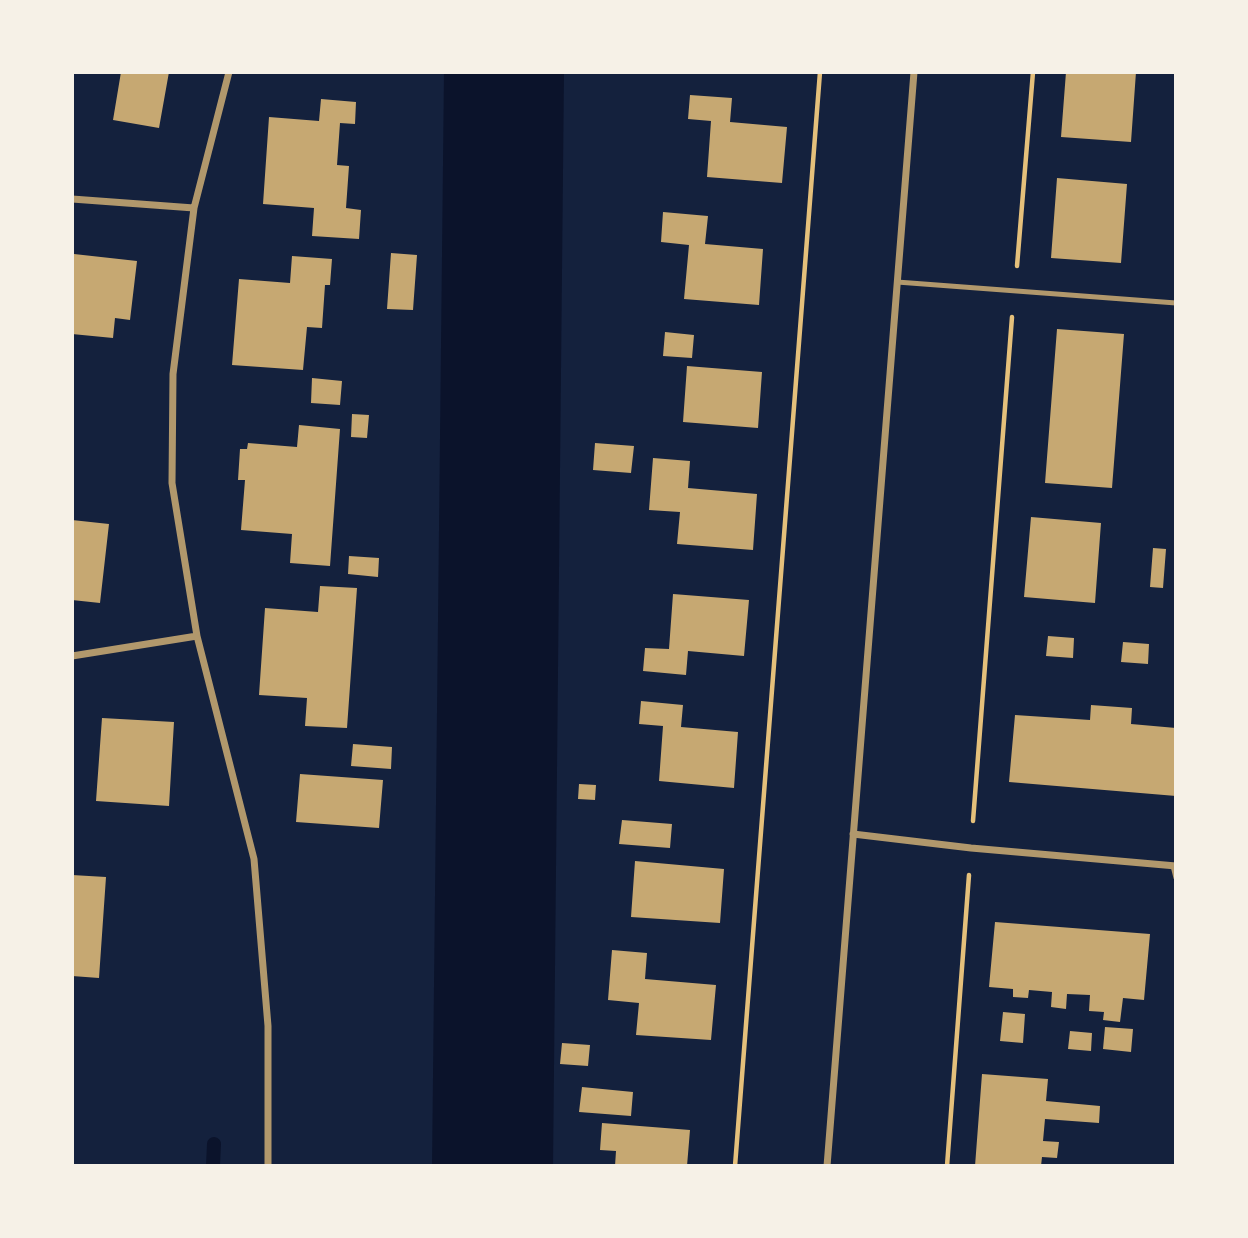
<!DOCTYPE html>
<style>
body{margin:0}
#map{position:relative;width:1248px;height:1238px;overflow:hidden;background:#14213d;font-family:"Open Sans",sans-serif}
canvas{display:block}
.frame{position:absolute;inset:0;border:74px solid #f6f1e7;pointer-events:none}
</style>
<div id="map">
<canvas width="1248" height="1238"></canvas>
<div class="frame"></div>
</div>
<script>
const ctx = document.querySelector('canvas').getContext('2d');
ctx.lineJoin = 'round';
function fillPath(path, color) { ctx.fillStyle = color; ctx.fill(path, 'evenodd'); }
function stroke(path, color, width, dash) { ctx.strokeStyle = color; ctx.lineWidth = width; ctx.lineCap = dash ? 'butt' : 'round'; ctx.setLineDash(dash || []); ctx.stroke(path); }
fillPath(new Path2D(`
 M 444,72 L 564,72 L 553,1166 L 432,1166 Z`), '#0b132b');
stroke(new Path2D(`
 M 213,1166 L 214,1144`), '#0b132b', 14);
fillPath(new Path2D(`
 M 121,72 L 169,72 L 159,128 L 113,120 Z
 M 1066,72 L 1136,72 L 1131,142 L 1061,137 Z
 M 690,95 L 732,98 L 730,122 L 787,127 L 782,183 L 707,177 L 711,121 L 688,119 Z
 M 321,99 L 356,102 L 355,124 L 340,123 L 337,165 L 349,166 L 346,208 L 361,210 L 359,239 L 312,236 L 314,208 L 263,204 L 269,117 L 319,121 Z
 M 1057,178 L 1127,184 L 1121,263 L 1051,258 Z
 M 663,212 L 708,216 L 705,244 L 763,249 L 759,305 L 684,299 L 689,245 L 661,242 Z
 M 391,253 L 417,255 L 413,310 L 387,309 Z
 M 74,254 L 137,261 L 130,320 L 115,318 L 113,338 L 72,334 L 72,273 Z
 M 292,256 L 332,259 L 330,285 L 325,285 L 322,328 L 307,327 L 303,370 L 232,365 L 239,279 L 290,283 Z
 M 1057,329 L 1124,334 L 1112,488 L 1045,483 Z
 M 665,332 L 694,335 L 692,358 L 663,356 Z
 M 687,366 L 762,372 L 758,428 L 683,422 Z
 M 312,378 L 342,381 L 340,405 L 311,403 Z
 M 352,414 L 369,415 L 367,438 L 351,437 Z
 M 299,425 L 340,429 L 330,566 L 290,563 L 292,534 L 241,530 L 245,480 L 238,480 L 240,449 L 247,449 L 248,443 L 297,447 Z
 M 595,443 L 634,446 L 631,473 L 593,470 Z
 M 653,458 L 690,461 L 688,488 L 757,494 L 753,550 L 677,544 L 680,512 L 649,510 Z
 M 1031,517 L 1101,523 L 1095,603 L 1024,597 Z
 M 72,520 L 109,524 L 100,603 L 72,600 Z
 M 1153,548 L 1166,549 L 1163,588 L 1150,587 Z
 M 349,556 L 379,558 L 378,577 L 348,574 Z
 M 320,586 L 357,588 L 347,728 L 305,726 L 307,698 L 259,695 L 265,608 L 318,612 Z
 M 673,594 L 749,600 L 744,656 L 688,651 L 686,675 L 643,671 L 645,648 L 669,649 Z
 M 1048,636 L 1074,638 L 1073,658 L 1046,656 Z
 M 1123,642 L 1149,644 L 1148,664 L 1121,662 Z
 M 641,701 L 683,705 L 681,727 L 738,732 L 734,788 L 659,781 L 663,726 L 639,724 Z
 M 1091,705 L 1132,708 L 1131,724 L 1176,728 L 1176,796 L 1009,782 L 1015,715 L 1090,720 Z
 M 102,718 L 174,722 L 169,806 L 96,801 Z
 M 353,744 L 392,747 L 391,769 L 351,766 Z
 M 300,774 L 383,780 L 379,828 L 296,822 Z
 M 579,784 L 596,785 L 595,800 L 578,799 Z
 M 622,820 L 672,824 L 670,848 L 619,844 Z
 M 635,861 L 724,869 L 720,923 L 631,917 Z
 M 72,875 L 106,877 L 99,978 L 72,976 Z
 M 995,922 L 1150,934 L 1144,1000 L 1123,998 L 1120,1022 L 1103,1020 L 1104,1012 L 1089,1011 L 1090,995 L 1067,994 L 1066,1009 L 1051,1007 L 1052,992 L 1029,990 L 1028,998 L 1013,997 L 1013,989 L 989,987 Z
 M 612,950 L 647,953 L 645,979 L 716,985 L 711,1040 L 636,1035 L 639,1003 L 608,1000 Z
 M 1003,1012 L 1025,1014 L 1023,1043 L 1000,1041 Z
 M 1105,1027 L 1133,1029 L 1131,1052 L 1103,1049 Z
 M 1070,1031 L 1092,1033 L 1091,1051 L 1068,1049 Z
 M 562,1043 L 590,1045 L 588,1066 L 560,1064 Z
 M 982,1074 L 1048,1079 L 1046,1101 L 1100,1106 L 1099,1123 L 1045,1119 L 1043,1141 L 1059,1142 L 1057,1158 L 1042,1157 L 1041,1166 L 975,1166 Z
 M 582,1087 L 633,1092 L 631,1116 L 579,1112 Z
 M 602,1123 L 690,1130 L 687,1166 L 615,1166 L 616,1151 L 600,1150 Z`), '#c6a872');
stroke(new Path2D(`
 M 1017,266 L 1033,72
 M 973,821 L 1012,317
 M 735,1166 L 820,72
 M 947,1166 L 969,875`), '#e5c07b', 4.5);
stroke(new Path2D(`
 M 897,282 L 1176,303
 M 1173,866 L 1176,878`), '#b1986c', 5);
stroke(new Path2D(`
 M 229,72 L 194,208 L 173,374 L 172,483 L 197,636 L 254,859 L 268,1026 L 268,1166
 M 72,199 L 194,208
 M 72,656 L 197,636
 M 853,834 L 971,848 L 1176,866
 M 827,1166 L 914,72`), '#b1986c', 7);
</script>
